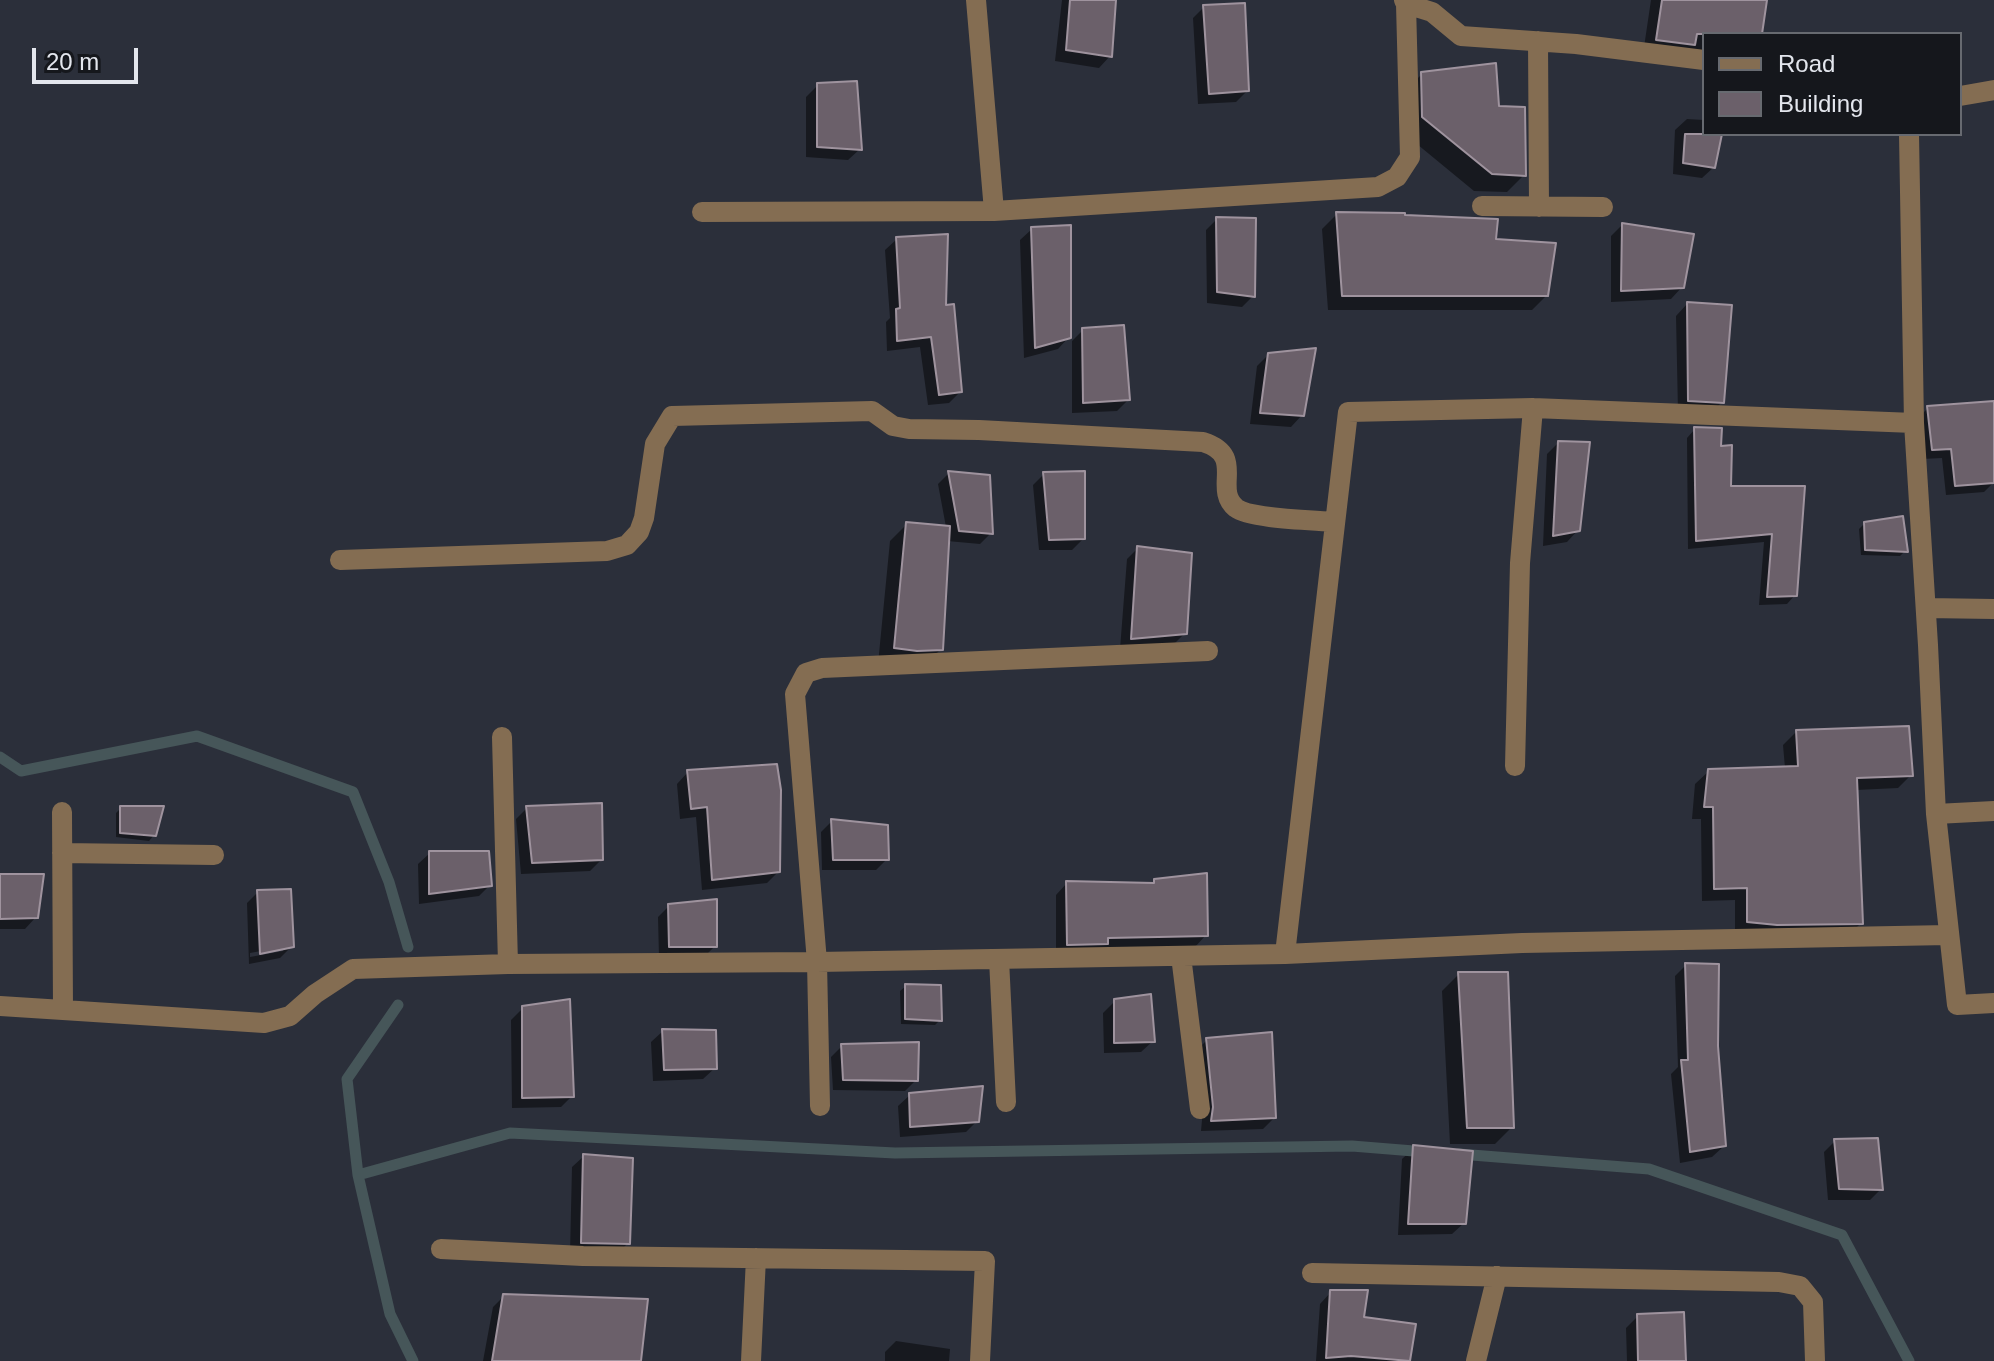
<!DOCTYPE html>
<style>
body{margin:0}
#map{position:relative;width:1994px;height:1361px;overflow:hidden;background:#2b2f3a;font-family:Helvetica,sans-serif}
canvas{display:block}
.legend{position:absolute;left:1702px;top:32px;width:260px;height:104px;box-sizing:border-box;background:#15171c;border:2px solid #676a70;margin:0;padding:10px 14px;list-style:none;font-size:24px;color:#e3e6ed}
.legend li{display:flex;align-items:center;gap:16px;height:40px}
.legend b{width:40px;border:2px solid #676a70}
.scale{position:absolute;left:32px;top:48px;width:106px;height:36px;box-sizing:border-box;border:4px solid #e3e6ed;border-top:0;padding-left:10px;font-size:24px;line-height:28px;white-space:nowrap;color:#e3e6ed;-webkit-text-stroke:6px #15171c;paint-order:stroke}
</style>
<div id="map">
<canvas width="1994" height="1361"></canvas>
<ul class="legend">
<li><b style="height:10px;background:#846d52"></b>Road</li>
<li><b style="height:22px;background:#6b606a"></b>Building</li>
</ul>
<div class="scale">20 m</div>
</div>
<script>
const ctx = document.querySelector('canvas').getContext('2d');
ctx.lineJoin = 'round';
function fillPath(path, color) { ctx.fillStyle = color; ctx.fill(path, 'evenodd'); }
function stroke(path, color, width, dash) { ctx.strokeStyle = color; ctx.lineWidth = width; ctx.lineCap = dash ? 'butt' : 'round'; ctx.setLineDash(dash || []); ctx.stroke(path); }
fillPath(new Path2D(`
 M 1062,0 L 1114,0 L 1110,56 L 1099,68 L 1055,61 Z
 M 1651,0 L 1765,0 L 1760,34 L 1704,34 L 1704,64 L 1643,54 Z
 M 1204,7 L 1247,91 L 1236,102 L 1198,104 L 1193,18 Z
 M 1422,74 L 1497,108 L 1524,175 L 1507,192 L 1474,191 L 1406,135 L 1405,91 Z
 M 818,85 L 860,149 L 848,160 L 806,157 L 806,97 Z
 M 1687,119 L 1704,120 L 1704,134 L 1720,134 L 1714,167 L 1702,178 L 1673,174 L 1675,130 Z
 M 1337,214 L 1547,295 L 1532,310 L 1328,310 L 1322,229 Z
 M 1217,219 L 1253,296 L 1242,307 L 1207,303 L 1206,230 Z
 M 1622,225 L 1682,287 L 1671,299 L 1611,302 L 1611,236 Z
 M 1032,229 L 1069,337 L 1058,349 L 1024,358 L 1020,240 Z
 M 897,239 L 944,307 L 960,392 L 949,403 L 928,405 L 920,347 L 887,351 L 886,322 L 890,318 L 885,250 Z
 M 1687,304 L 1722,402 L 1711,413 L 1678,412 L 1676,316 Z
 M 1083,330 L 1128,400 L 1117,411 L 1072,413 L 1072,341 Z
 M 1269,354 L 1302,415 L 1291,427 L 1250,424 L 1257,366 Z
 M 1994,403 L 1994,482 L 1984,492 L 1946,495 L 1942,458 L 1922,459 L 1918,418 L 1928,408 Z
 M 1695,429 L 1719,448 L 1729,488 L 1802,488 L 1795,595 L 1787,604 L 1759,605 L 1764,542 L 1688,549 L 1687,438 Z
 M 1558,443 L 1578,530 L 1567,542 L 1543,546 L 1547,454 Z
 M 949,473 L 991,533 L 980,544 L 947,541 L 941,649 L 924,666 L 878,664 L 890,541 L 907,524 L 946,527 L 938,484 Z
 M 1044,474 L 1083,539 L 1072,550 L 1039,550 L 1033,485 Z
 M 1865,523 L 1905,551 L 1900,556 L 1861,555 L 1859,529 Z
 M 1138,548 L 1185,633 L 1174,644 L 1120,649 L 1127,559 Z
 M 1796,732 L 1911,775 L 1898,788 L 1856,790 L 1861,923 L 1848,936 L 1735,935 L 1735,900 L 1702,901 L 1701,819 L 1692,819 L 1695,784 L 1709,771 L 1785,768 L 1783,745 Z
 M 688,772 L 778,872 L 767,883 L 702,890 L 696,817 L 680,819 L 677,784 Z
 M 121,808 L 154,835 L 149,841 L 116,837 L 116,813 Z
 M 527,808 L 601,860 L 590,871 L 521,874 L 516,819 Z
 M 832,821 L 887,859 L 876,870 L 822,870 L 821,832 Z
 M 430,853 L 490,885 L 479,896 L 419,904 L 418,864 Z
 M 0,876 L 36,917 L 25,929 L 0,929 Z
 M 1155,881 L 1206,935 L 1195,947 L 1056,955 L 1056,895 L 1067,883 L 1151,885 Z
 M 258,892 L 292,946 L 280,958 L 249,964 L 247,903 ZM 283,947 L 283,951 L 250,957 L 250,953 Z
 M 669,906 L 715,946 L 704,957 L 659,957 L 658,917 Z
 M 1686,965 L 1716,1046 L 1724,1146 L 1712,1157 L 1680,1163 L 1671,1074 L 1678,1067 L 1675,976 Z
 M 1459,974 L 1512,1127 L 1495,1144 L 1450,1144 L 1442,991 Z
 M 906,986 L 940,1020 L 935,1025 L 901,1024 L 900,991 Z
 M 1115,1001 L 1153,1041 L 1141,1052 L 1104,1053 L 1103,1013 Z
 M 523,1008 L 572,1096 L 561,1107 L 512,1108 L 511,1020 Z
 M 663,1031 L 715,1068 L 703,1079 L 653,1081 L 651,1042 Z
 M 1207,1040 L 1274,1118 L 1263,1129 L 1201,1131 L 1202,1120 L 1196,1051 Z
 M 842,1046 L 916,1080 L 905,1091 L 833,1090 L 831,1057 Z
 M 910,1095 L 977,1121 L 966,1132 L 900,1137 L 898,1106 Z
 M 1835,1141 L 1881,1189 L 1870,1200 L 1828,1200 L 1824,1152 Z
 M 1414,1148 L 1464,1223 L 1452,1234 L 1398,1235 L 1402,1159 Z
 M 584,1156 L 628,1243 L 617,1254 L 570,1253 L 572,1167 Z
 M 1331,1292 L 1362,1319 L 1414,1325 L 1408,1361 L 1316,1361 L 1320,1304 Z
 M 504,1296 L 639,1361 L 483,1361 L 493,1307 Z
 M 1638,1316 L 1684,1361 L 1627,1361 L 1626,1328 Z
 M 896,1341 L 950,1349 L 949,1361 L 885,1361 L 885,1352 Z`), '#0007');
stroke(new Path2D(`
 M 0,757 L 21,771 L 197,736 L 353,792 L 389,882 L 408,947
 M 398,1005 L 347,1079 L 358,1175 L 510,1133 L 895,1153 L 1352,1146 L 1426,1152
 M 1459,1154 L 1649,1169 L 1842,1235 L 1909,1361
 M 358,1175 L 390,1314 L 413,1361`), '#465659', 11);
const building = new Path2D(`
 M 1070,0 L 1116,0 L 1112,57 L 1066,50 Z
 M 1662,0 L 1767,0 L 1762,34 L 1697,34 L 1695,45 L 1656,40 Z
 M 1245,3 L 1249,91 L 1209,94 L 1203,5 Z
 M 1496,63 L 1499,106 L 1525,107 L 1526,176 L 1492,174 L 1422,117 L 1421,72 Z
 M 857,81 L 862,150 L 817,147 L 817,83 Z
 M 1685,134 L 1722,134 L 1715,168 L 1683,163 Z
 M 1336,212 L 1405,213 L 1405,215 L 1498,219 L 1496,239 L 1556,243 L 1548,296 L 1342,296 Z
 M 1216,217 L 1256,218 L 1255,297 L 1217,292 Z
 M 1622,223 L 1694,234 L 1684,288 L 1621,291 Z
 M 1071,225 L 1071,338 L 1035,348 L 1031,227 Z
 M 948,234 L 946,305 L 954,304 L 962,392 L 939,395 L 931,337 L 897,341 L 896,309 L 900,308 L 896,237 Z
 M 1687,302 L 1732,305 L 1724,403 L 1688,401 Z
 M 1124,325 L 1130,400 L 1083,403 L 1082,328 Z
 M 1316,348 L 1304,416 L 1260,413 L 1268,353 Z
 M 1994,401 L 1994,483 L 1955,486 L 1951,449 L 1932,450 L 1927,406 Z
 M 1694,427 L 1722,428 L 1721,446 L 1732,445 L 1731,486 L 1805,486 L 1797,596 L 1767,597 L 1772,534 L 1696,541 Z
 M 1558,441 L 1590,442 L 1580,531 L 1553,536 Z
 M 948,471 L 990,475 L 993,534 L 959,531 Z
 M 1085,471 L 1085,539 L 1049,540 L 1043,472 Z
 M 1903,516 L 1908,552 L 1865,550 L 1864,522 Z
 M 906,522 L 950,526 L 943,650 L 917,651 L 894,648 Z
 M 1137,546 L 1192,553 L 1187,634 L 1131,639 Z
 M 1909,726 L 1913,776 L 1857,778 L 1863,924 L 1777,925 L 1747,922 L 1747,888 L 1714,889 L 1713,807 L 1704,807 L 1708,769 L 1798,766 L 1796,730 Z
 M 777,764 L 781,790 L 780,872 L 712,880 L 707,807 L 691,809 L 687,770 Z
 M 602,803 L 603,860 L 532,863 L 526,806 Z
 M 120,806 L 164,806 L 156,836 L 120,833 Z
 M 831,819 L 888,825 L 889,860 L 833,860 Z
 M 429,851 L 489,851 L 492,886 L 429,894 Z
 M 1207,873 L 1208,936 L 1108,938 L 1108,944 L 1067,945 L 1066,881 L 1154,883 L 1154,879 Z
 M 0,874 L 44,874 L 38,918 L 0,919 Z
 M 291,889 L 294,947 L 260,954 L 257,890 Z
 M 717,899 L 717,947 L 669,947 L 668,904 Z
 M 1685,963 L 1719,964 L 1718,1046 L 1726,1146 L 1690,1152 L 1681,1060 L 1688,1060 Z
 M 1458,972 L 1508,972 L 1514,1128 L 1467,1128 Z
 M 905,984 L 941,985 L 942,1021 L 905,1019 Z
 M 1151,994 L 1155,1042 L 1114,1043 L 1114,999 Z
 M 570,999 L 574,1097 L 522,1098 L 522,1006 Z
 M 662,1029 L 716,1030 L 717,1069 L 664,1070 Z
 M 1272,1032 L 1276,1118 L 1211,1121 L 1213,1107 L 1206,1038 Z
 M 919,1042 L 918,1081 L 843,1080 L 841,1044 Z
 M 983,1086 L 979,1122 L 910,1127 L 909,1093 Z
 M 1878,1138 L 1883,1190 L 1839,1189 L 1834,1139 Z
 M 1413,1145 L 1473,1151 L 1466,1224 L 1408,1224 Z
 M 583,1154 L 633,1158 L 630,1244 L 581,1243 Z
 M 1330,1290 L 1368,1290 L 1364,1317 L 1416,1324 L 1410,1361 L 1351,1356 L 1326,1358 Z
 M 503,1294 L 648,1299 L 641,1361 L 492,1361 Z
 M 1684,1312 L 1686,1361 L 1638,1361 L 1637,1314 Z`);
fillPath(building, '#6b606a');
stroke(building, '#9f939e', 2);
stroke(new Path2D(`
 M 976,0 L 994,211
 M 1404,0 L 1406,4 L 1432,12 L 1461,36 L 1576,44 L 1704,60
 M 1538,41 L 1539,207
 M 1960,96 L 1994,90
 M 1909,134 L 1914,423 L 1928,645 L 1936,814 L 1957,1005 L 1994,1003
 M 1482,206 L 1603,207
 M 702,212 L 994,211 L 1378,187 L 1397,177 L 1410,157 L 1406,4
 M 340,560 L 607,551 L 627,545 L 639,532 L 644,518 L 655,444 L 672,416 L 872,411 L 893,426 L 909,429 L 979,430 L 1203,442 C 1247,456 1212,488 1236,508 C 1250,519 1315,520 1335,522
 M 1926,608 L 1994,609
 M 502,737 L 508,964
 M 1515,766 L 1520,563 L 1533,408
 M 62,812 L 63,1010 L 264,1023 L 290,1016 L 315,994 L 353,969 L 508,964 L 817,962 L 1285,954 L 1522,943 L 1948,935
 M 1936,814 L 1994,811
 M 62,853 L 214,855
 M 1285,954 L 1348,412 L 1533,408 L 1914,423
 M 1181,956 L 1200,1109
 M 999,959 L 1006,1102
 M 0,1006 L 63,1010
 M 820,1106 L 817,962 L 795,694 L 806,673 L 822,668 L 1208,651
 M 441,1249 L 583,1256 L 985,1261 L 980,1361
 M 1312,1273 L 1779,1282 L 1800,1286 L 1813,1302 L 1815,1361
 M 751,1361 L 756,1258
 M 1476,1361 L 1497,1276`), '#846d52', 20);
</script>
